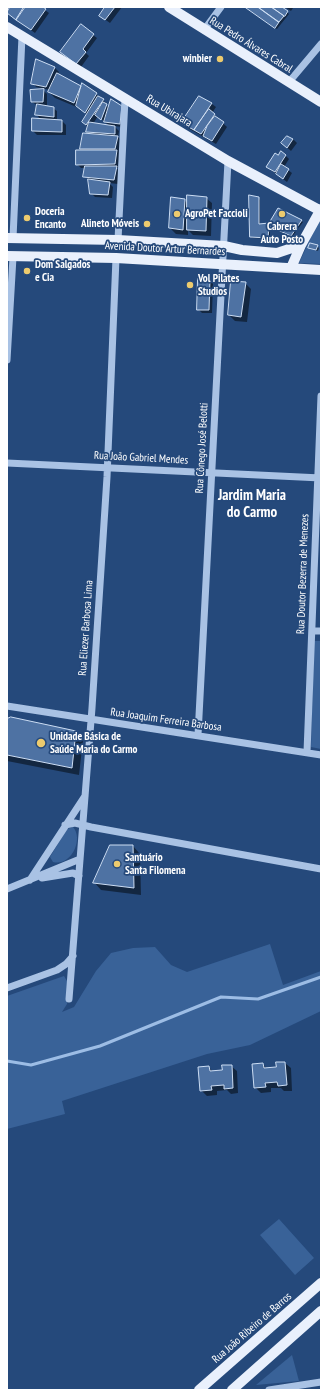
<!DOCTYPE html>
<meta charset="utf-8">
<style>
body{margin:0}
#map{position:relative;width:328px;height:1397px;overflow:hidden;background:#25497b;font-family:"PT Sans Narrow",sans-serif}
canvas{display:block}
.frame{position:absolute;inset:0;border:8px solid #fff;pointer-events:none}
</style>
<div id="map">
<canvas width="328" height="1397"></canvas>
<div class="frame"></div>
</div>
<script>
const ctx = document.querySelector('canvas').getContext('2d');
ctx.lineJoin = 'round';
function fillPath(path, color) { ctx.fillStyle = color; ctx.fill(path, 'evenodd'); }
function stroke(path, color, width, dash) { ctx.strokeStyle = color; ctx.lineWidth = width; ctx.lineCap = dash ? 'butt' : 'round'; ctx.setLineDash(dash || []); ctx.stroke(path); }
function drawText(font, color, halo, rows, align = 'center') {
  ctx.font = font + ' "PT Sans Narrow",sans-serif'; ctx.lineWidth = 3.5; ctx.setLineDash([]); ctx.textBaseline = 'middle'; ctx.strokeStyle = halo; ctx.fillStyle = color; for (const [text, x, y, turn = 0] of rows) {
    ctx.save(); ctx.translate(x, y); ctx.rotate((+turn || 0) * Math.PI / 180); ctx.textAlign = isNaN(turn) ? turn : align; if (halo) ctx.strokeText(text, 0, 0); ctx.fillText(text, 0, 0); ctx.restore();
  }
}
fillPath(new Path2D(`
 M 319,220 L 321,221 L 321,264 L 299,263 Z
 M 314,641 L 321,641 L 321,749 L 311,747 Z
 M 73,827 C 84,839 71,867 53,862 L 50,857 L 67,829 Z
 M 270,944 L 283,985 L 321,971 L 321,1011 L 250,1045 L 207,1054 L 62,1101 L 65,1114 L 7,1129 L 7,996 L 64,976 L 67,981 L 67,1004 L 62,1012 L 74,1007 L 96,971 L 111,953 L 133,948 L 155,947 L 171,965 L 187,972 Z
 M 279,1219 L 314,1258 L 295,1275 L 260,1235 Z
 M 292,1355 L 299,1381 L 256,1385 Z`), '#396298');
fillPath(new Path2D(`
 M 11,7 L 41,7 L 49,13 L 35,33 L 7,13 Z
 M 106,7 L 122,7 L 110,23 L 100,16 Z
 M 246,7 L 269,7 L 271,8 L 272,7 L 281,7 L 289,14 L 277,29 Z
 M 285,7 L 292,7 L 293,8 L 291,11 Z
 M 93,35 L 97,38 L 86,53 L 89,56 L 81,67 L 62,51 Z
 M 37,61 L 55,68 L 59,72 L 57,75 L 81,88 L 96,94 L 107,104 L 106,105 L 109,108 L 122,106 L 123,127 L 114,126 L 119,131 L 118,137 L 121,140 L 119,153 L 120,155 L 118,168 L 116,168 L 120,171 L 118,184 L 109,183 L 113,187 L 112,198 L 95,197 L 91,193 L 90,180 L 84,176 L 86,168 L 81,168 L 77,164 L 84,134 L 90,135 L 87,131 L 88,127 L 83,122 L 88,115 L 79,108 L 55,98 L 49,92 L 50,90 L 36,87 L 33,83 ZM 98,116 L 105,122 L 109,126 L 93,124 Z
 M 43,90 L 47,94 L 47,106 L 53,108 L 57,111 L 57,121 L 62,121 L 66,125 L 66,135 L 37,135 L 33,131 L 41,120 L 36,114 L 37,105 L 32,102 Z
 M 199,98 L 212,104 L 216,107 L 212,113 L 227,127 L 216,144 L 186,127 L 182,123 Z
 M 287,137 L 293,139 L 297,143 L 291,151 L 282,143 Z
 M 285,155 L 289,159 L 284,167 L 292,173 L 287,182 L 267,167 L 279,156 Z
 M 206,198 L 212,203 L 211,236 L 193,235 L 188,230 L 188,235 L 176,234 L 170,228 L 184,200 L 188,204 Z
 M 258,198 L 260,200 L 260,225 L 301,221 L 303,222 L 292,237 L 270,227 L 270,239 L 253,238 L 251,237 Z
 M 317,246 L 319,248 L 318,251 L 309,248 Z
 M 210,280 L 213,283 L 212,313 L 202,313 L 198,309 Z
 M 245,283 L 251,289 L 247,322 L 235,321 L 229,315 Z
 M 7,720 L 75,732 L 83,740 L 79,775 L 7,761 Z
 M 133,846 L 140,854 L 141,895 L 101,890 L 94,882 Z
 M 277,1063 L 285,1063 L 291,1068 L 292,1091 L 284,1091 L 281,1088 L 271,1088 L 271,1092 L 261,1093 L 255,1087 L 263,1064 L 267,1069 L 277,1068 Z
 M 231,1066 L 237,1071 L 238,1093 L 231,1094 L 227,1090 L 217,1091 L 217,1095 L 207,1096 L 201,1090 L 209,1067 L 213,1072 L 223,1071 Z`), '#0007');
stroke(new Path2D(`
 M 7,1061 L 31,1065 L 100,1046 L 221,997 L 258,999 L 321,977`), '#9dbde5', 3);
const building = new Path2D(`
 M 10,7 L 25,7 L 16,20 L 7,13 Z
 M 24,7 L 43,7 L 46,9 L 31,30 L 16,20 Z
 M 105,7 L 115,7 L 105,20 L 99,16 Z
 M 245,7 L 258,7 L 279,22 L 275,28 Z
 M 258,7 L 271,7 L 284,16 L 279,22 Z
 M 272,7 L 282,7 L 288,11 L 285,16 Z
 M 81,24 L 94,34 L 83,49 L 86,52 L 76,64 L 60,52 Z
 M 36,59 L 55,67 L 46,87 L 31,84 Z
 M 57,73 L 81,86 L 74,103 L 48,92 Z
 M 82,83 L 97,93 L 85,113 L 76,106 Z
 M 44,89 L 43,102 L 31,102 L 30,90 Z
 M 98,96 L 104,99 L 86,125 L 82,122 Z
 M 199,96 L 212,103 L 194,130 L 181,123 Z
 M 111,99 L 122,106 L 120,124 L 104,122 Z
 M 103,102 L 107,104 L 101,120 L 95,115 Z
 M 37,104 L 54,107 L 54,117 L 35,115 Z
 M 209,109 L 215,114 L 201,134 L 194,130 Z
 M 215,116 L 224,122 L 212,141 L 203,136 L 207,126 Z
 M 32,118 L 62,120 L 62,132 L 32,131 Z
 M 89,122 L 115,126 L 115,134 L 86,132 Z
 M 83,133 L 118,136 L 115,149 L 80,149 Z
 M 287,136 L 293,139 L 287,148 L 281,143 Z
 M 76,150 L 117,150 L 115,164 L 76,165 Z
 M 281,151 L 286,155 L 275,172 L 266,167 L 275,153 L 278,155 Z
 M 281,164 L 289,169 L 283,179 L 276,174 Z
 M 85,166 L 117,166 L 114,180 L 83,177 Z
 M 88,179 L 110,182 L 108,195 L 90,194 Z
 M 187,195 L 207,197 L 206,231 L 187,230 Z
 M 249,195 L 259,197 L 259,224 L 269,223 L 278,208 L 302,220 L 291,236 L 269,226 L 268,238 L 250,237 Z
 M 171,197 L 185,199 L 183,230 L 169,228 Z
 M 310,243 L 318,245 L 316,250 L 308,248 Z
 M 198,278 L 210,279 L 209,310 L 197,310 Z
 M 231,281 L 246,282 L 241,317 L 228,315 Z
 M 11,717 L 76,731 L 72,768 L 7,755 L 7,719 Z
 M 110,845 L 133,845 L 134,888 L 93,883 Z
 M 276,1062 L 285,1062 L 287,1085 L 278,1086 L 277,1082 L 265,1083 L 266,1087 L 254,1088 L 252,1064 L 263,1063 L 264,1068 L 276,1067 Z
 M 222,1065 L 232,1065 L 233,1088 L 224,1089 L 224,1085 L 211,1086 L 212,1090 L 200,1091 L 198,1067 L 209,1066 L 210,1071 L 222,1070 Z`);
fillPath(building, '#4e72a3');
stroke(building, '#ccddf3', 1);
stroke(new Path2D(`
 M 204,30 L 221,7
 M 289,82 L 321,44
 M 13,238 L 22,36
 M 118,240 L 125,99
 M 7,360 L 13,257
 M 7,463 L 321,478
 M 312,631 L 321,631
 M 7,706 L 321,755
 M 198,735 L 228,161
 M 307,752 L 321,396
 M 65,825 L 75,823 L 91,827 L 321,869
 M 42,878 L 73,873 L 79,876
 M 30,880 L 85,796
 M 7,889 L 80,859
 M 7,988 L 57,970 L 66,964 L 73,956
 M 69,999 L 92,708 L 107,477 L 116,258
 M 269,1390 L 321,1382`), '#a9c2e4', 7);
stroke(new Path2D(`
 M 169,7 L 321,102
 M 7,27 L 228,161 L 321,211
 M 7,238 L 118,240 L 224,246 L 242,250 L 277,253 L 301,245
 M 7,256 L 116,258 L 321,270
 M 291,268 L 301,245 L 321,209
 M 199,1390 L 321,1283
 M 232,1390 L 321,1311`), '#e9f0fc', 10);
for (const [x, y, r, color] of [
 [220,59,4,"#edcb6e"],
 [177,214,4,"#edcb6e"],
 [282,214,4,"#edcb6e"],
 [27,218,4,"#edcb6e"],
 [147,224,4,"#edcb6e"],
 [27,271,4,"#edcb6e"],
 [190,285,4,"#edcb6e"],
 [41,743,5,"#edcb6e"],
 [117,864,4,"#edcb6e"]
]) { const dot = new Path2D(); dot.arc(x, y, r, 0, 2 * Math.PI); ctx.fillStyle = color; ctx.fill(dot); stroke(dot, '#25497b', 1.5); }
drawText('11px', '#fff', '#25497b', [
 ["Rua Pedro Álvares Cabral",251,45,32],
 ["Rua Ubirajara",169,111,31],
 ["Avenida Doutor Artur Bernardes",165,249,3],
 ["Rua Cônego José Belotti",202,448,-87],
 ["Rua João Gabriel Mendes",141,458,3],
 ["Rua Doutor Bezerra de Menezes",303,574,-88],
 ["Rua Eliezer Barbosa Lima",86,628,-86],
 ["Rua Joaquim Ferreira Barbosa",166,720,8],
 ["Rua João Ribeiro de Barros",252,1328,-41]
]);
drawText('bold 11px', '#fff', '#25497b', [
 ["winbier",212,59,"right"],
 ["Doceria",35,212],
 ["Encanto",35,225],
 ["AgroPet Faccioli",185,214],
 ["Alineto Móveis",139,224,"right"],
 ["Cabrera",282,227,"center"],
 ["Auto Posto",282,240,"center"],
 ["Dom Salgados",35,265],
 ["e Cia",35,278],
 ["Vol Pilates",198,279],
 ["Studios",198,292],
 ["Unidade Básica de",50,737],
 ["Saúde Maria do Carmo",50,750],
 ["Santuário",125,858],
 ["Santa Filomena",125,871]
], 'left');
drawText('bold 15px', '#fff', '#25497b', [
 ["Jardim Maria",252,496],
 ["do Carmo",252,513]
]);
</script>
